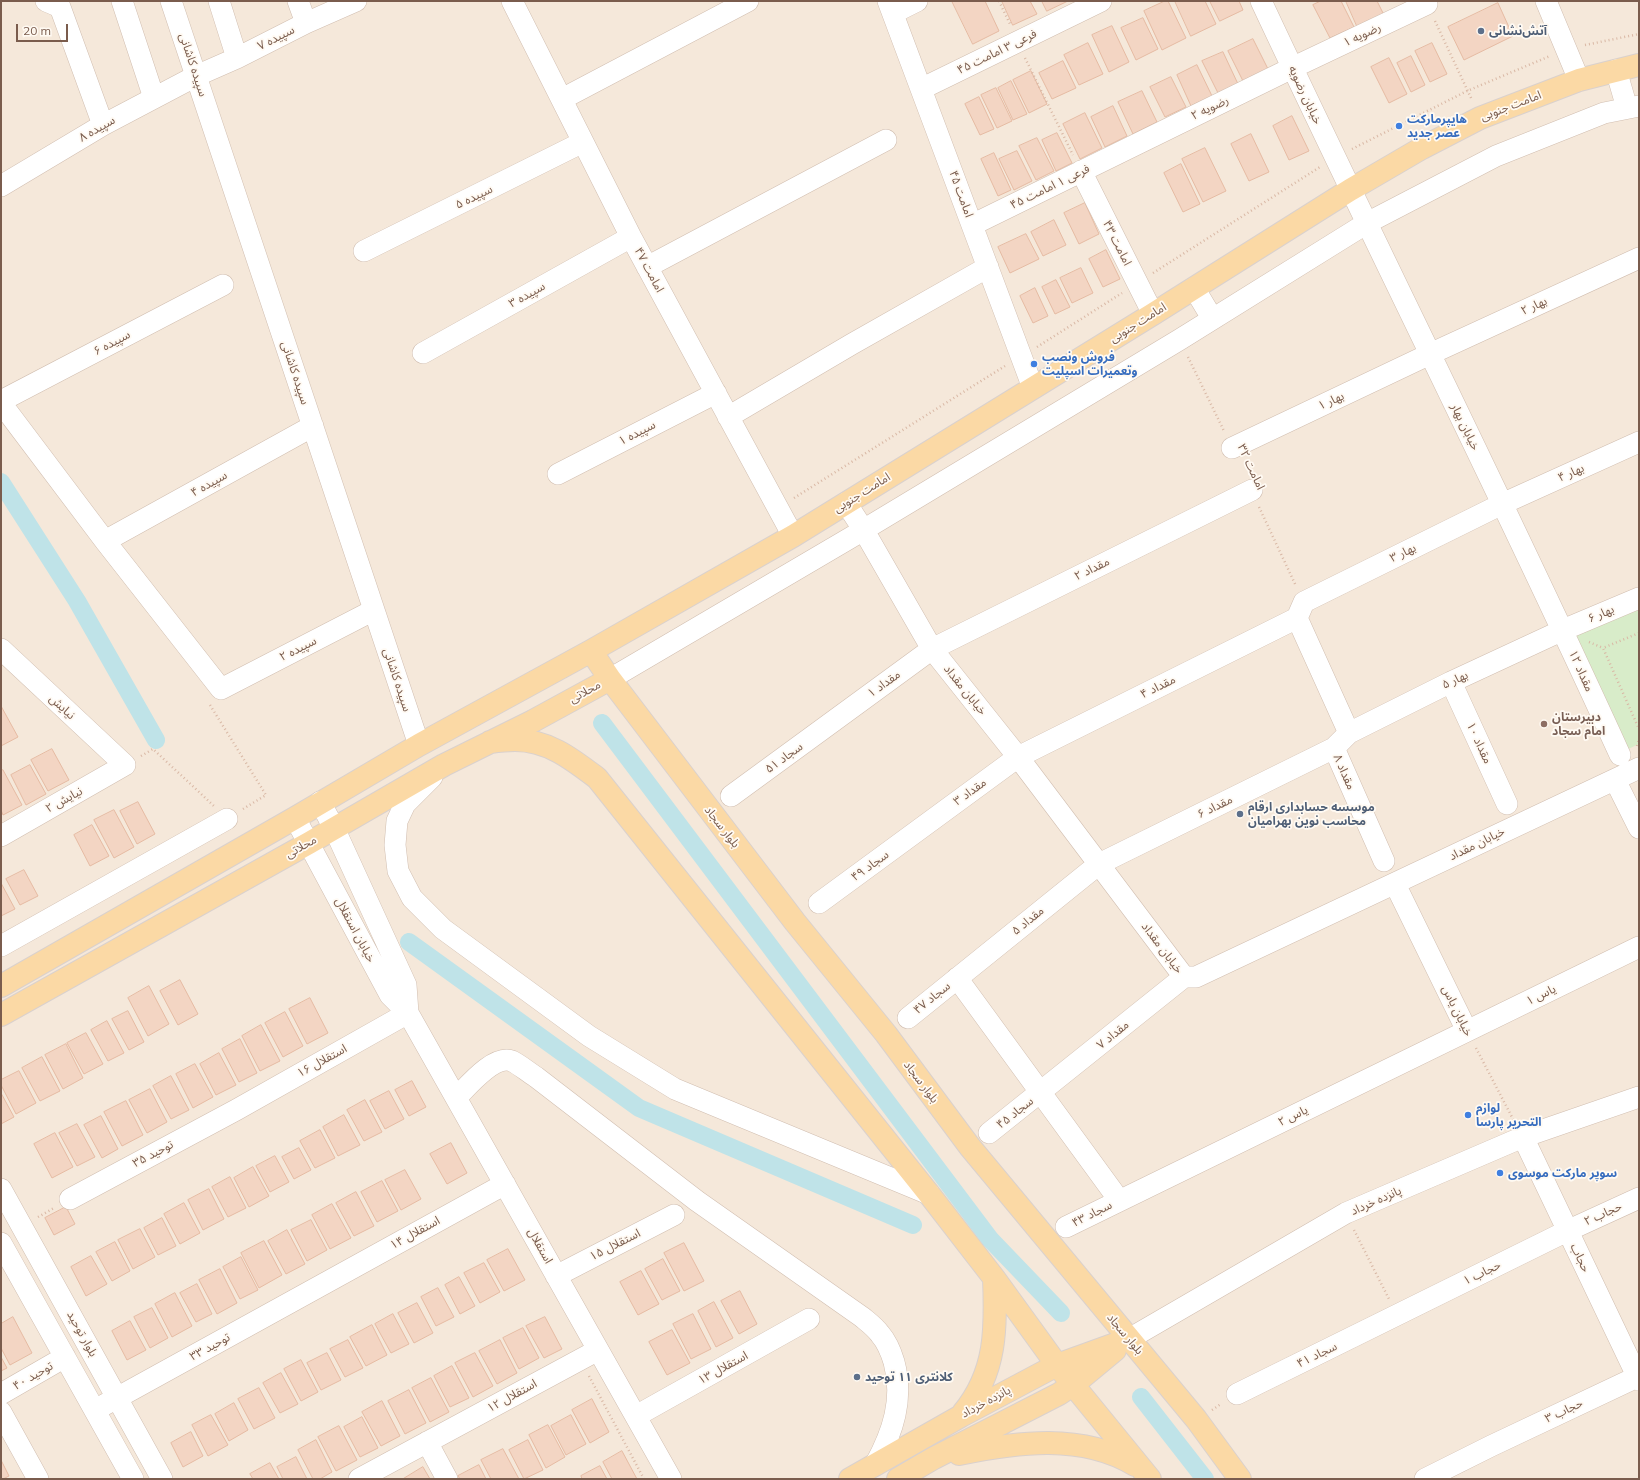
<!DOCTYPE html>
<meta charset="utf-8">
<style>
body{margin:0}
#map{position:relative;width:1640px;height:1480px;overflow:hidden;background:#fdf6ec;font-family:Mulish,sans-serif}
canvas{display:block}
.frame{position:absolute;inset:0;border:2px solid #7a5c4d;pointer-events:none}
.scale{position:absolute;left:16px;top:24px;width:52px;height:18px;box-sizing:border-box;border:2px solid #7a5c4d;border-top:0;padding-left:5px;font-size:12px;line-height:14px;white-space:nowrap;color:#7a5c4d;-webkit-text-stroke:3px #fffaf3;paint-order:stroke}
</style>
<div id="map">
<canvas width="1640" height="1480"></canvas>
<div class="frame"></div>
<div class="scale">20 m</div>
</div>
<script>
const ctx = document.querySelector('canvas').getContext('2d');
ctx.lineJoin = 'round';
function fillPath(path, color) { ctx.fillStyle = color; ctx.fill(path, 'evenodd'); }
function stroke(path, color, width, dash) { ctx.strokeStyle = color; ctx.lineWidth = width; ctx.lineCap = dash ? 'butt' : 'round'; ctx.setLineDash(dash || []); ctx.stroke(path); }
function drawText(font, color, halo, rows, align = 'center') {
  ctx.font = font + ' Mulish,"Noto Sans Arabic",sans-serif'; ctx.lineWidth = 3.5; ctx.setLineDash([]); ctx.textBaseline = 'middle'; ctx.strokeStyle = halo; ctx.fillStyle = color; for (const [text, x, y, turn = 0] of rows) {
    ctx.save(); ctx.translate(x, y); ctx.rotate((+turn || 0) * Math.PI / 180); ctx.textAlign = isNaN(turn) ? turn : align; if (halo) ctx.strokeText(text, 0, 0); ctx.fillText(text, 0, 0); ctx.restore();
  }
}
fillPath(new Path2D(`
 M 1,1 L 1639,1 L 1639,1479 L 1,1479 Z`), '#f5e8da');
fillPath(new Path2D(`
 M 1639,607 L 1639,744 L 1624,751 L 1572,637 Z`), '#d8ecc9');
stroke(new Path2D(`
 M 1,482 L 77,601 L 156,740
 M 602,723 L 990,1239 L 1061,1313
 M 409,942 L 639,1108 L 913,1225
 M 1141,1397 L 1205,1479`), '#bfe3e8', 18);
const building = new Path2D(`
 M 952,1 L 985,1 L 999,31 L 973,44 Z
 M 1002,1 L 1030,1 L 1037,14 L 1013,25 Z
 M 1042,1 L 1068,1 L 1047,11 Z
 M 1165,1 L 1168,1 L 1186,38 L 1162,50 L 1144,11 Z
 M 1175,1 L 1205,1 L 1216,24 L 1191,36 Z
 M 1210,1 L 1239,1 L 1243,10 L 1220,21 Z
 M 1321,1 L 1341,1 L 1354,27 L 1330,38 L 1313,5 Z
 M 1346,1 L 1377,1 L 1384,15 L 1358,28 Z
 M 1498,3 L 1513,36 L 1464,60 L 1448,27 Z
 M 1143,18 L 1158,49 L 1136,60 L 1121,28 Z
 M 1112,26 L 1129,62 L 1109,72 L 1092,35 Z
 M 1253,39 L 1268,69 L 1243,81 L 1228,51 Z
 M 1088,43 L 1103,74 L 1079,85 L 1064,55 Z
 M 1432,43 L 1447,74 L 1430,82 L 1415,51 Z
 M 1223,52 L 1238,84 L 1218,93 L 1202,61 Z
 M 1411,56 L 1425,85 L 1411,92 L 1397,63 Z
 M 1389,58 L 1407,94 L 1389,103 L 1371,67 Z
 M 1063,61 L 1076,88 L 1052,99 L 1039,73 Z
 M 1197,65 L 1212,96 L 1191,106 L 1177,75 Z
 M 1031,71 L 1047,104 L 1029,113 L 1013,80 Z
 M 1171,77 L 1186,107 L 1165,117 L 1150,87 Z
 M 1011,81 L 1027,114 L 1013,120 L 998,88 Z
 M 996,88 L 1012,121 L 997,128 L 981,95 Z
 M 1142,91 L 1157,122 L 1133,134 L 1118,102 Z
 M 979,97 L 994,129 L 980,135 L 965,104 Z
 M 1113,106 L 1127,136 L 1105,147 L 1091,117 Z
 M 1085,113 L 1102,148 L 1080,159 L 1063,124 Z
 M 1292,116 L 1309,151 L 1289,160 L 1273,126 Z
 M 1057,133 L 1072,163 L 1056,171 L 1042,140 Z
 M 1251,134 L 1269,172 L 1249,181 L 1231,144 Z
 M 1037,138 L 1054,171 L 1036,180 L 1019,146 Z
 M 1205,148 L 1226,191 L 1203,202 L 1182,159 Z
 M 1017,151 L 1032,181 L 1014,190 L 999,159 Z
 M 994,153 L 1011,190 L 998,196 L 981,159 Z
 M 1181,164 L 1200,204 L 1183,212 L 1164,173 Z
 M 1085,203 L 1099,234 L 1079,244 L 1064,213 Z
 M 1054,220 L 1066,245 L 1043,256 L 1031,232 Z
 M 1026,234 L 1039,259 L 1010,273 L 998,247 Z
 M 1106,250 L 1120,279 L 1103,287 L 1089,259 Z
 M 1081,268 L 1093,293 L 1072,303 L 1060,278 Z
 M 1056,280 L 1070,307 L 1055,314 L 1042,287 Z
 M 1035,288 L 1048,316 L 1033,323 L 1020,296 Z
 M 1,706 L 18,737 L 1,746 Z
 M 52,749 L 69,780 L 48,791 L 31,760 Z
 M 30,765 L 46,794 L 26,805 L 11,775 Z
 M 3,770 L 22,805 L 3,815 L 1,810 L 1,771 Z
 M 138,802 L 155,834 L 137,844 L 120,811 Z
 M 114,810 L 134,847 L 114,858 L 94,820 Z
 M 92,825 L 109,856 L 90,866 L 74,835 Z
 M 24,870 L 38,896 L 20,905 L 6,879 Z
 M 1,883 L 15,909 L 1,916 Z
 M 180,980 L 198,1014 L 178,1025 L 160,991 Z
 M 149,986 L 169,1024 L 148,1036 L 128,998 Z
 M 310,998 L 328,1033 L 307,1044 L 289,1009 Z
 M 128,1011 L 144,1042 L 129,1050 L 112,1019 Z
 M 285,1012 L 303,1046 L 283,1057 L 265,1023 Z
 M 107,1021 L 124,1053 L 108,1061 L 91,1030 Z
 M 261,1025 L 280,1061 L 260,1071 L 242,1036 Z
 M 86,1033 L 103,1064 L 84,1074 L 67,1043 Z
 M 240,1039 L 257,1073 L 239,1082 L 222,1049 Z
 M 66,1044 L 83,1078 L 63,1089 L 45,1055 Z
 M 219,1053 L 236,1085 L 216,1095 L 200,1064 Z
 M 42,1057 L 60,1091 L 40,1101 L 22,1068 Z
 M 195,1064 L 213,1097 L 193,1108 L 176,1074 Z
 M 19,1071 L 36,1103 L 16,1114 L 1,1085 L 1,1080 Z
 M 171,1076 L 189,1110 L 171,1119 L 153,1086 Z
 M 412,1081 L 426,1107 L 409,1116 L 395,1090 Z
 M 150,1089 L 167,1122 L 147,1133 L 129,1100 Z
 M 389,1091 L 404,1119 L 385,1129 L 370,1101 Z
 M 1,1093 L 14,1117 L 1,1124 Z
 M 365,1100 L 382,1132 L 364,1141 L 347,1110 Z
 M 126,1101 L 143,1135 L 122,1146 L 104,1112 Z
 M 344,1115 L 360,1145 L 338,1156 L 323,1127 Z
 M 101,1116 L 118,1149 L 102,1158 L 84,1125 Z
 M 77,1124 L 95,1157 L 77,1166 L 59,1133 Z
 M 320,1130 L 335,1158 L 315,1168 L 300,1141 Z
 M 55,1133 L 73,1167 L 52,1178 L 34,1144 Z
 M 451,1143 L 467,1173 L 447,1184 L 430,1154 Z
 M 299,1148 L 311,1170 L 294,1179 L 282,1157 Z
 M 275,1156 L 289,1182 L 270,1192 L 256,1166 Z
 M 253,1167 L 269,1196 L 249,1207 L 234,1178 Z
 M 405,1170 L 421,1199 L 401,1210 L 385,1180 Z
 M 230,1177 L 246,1208 L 228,1217 L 212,1187 Z
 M 382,1181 L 398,1211 L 377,1222 L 361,1192 Z
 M 209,1189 L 224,1219 L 203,1230 L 188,1200 Z
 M 356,1192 L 374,1226 L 354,1236 L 336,1203 Z
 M 184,1203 L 200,1233 L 180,1244 L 164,1214 Z
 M 332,1204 L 351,1238 L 330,1249 L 312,1215 Z
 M 66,1207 L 75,1224 L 54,1235 L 45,1218 Z
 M 162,1218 L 176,1246 L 158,1255 L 144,1228 Z
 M 311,1220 L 327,1250 L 307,1261 L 291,1230 Z
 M 140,1229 L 155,1257 L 133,1269 L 118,1240 Z
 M 287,1230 L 305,1264 L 286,1274 L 268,1241 Z
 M 264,1241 L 282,1275 L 259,1288 L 241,1253 Z
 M 115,1242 L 130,1271 L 112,1281 L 96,1252 Z
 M 684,1243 L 704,1281 L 684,1291 L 664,1253 Z
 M 508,1249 L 525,1280 L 504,1291 L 487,1260 Z
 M 91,1256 L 107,1284 L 86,1296 L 71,1267 Z
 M 241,1257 L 258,1290 L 240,1299 L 223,1267 Z
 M 663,1259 L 680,1291 L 662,1300 L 645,1269 Z
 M 484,1263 L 500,1292 L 480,1303 L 464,1273 Z
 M 220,1269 L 237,1303 L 217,1314 L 199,1280 Z
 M 641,1271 L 659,1304 L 638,1315 L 620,1282 Z
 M 459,1277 L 475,1306 L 460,1314 L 445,1285 Z
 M 197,1284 L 212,1314 L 196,1322 L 180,1293 Z
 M 438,1288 L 454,1317 L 436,1326 L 421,1297 Z
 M 740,1291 L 757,1324 L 739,1334 L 721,1301 Z
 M 175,1293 L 192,1326 L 172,1337 L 155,1304 Z
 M 714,1302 L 733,1338 L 716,1347 L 698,1311 Z
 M 417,1303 L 433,1333 L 414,1343 L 398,1313 Z
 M 152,1308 L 168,1338 L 150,1348 L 134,1317 Z
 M 393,1314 L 409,1344 L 391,1353 L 375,1324 Z
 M 693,1314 L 711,1349 L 691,1359 L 673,1324 Z
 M 13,1317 L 32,1353 L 10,1365 L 1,1348 L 1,1324 Z
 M 545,1317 L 562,1349 L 544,1358 L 526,1326 Z
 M 130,1321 L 146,1350 L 127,1360 L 112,1331 Z
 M 372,1325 L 387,1355 L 366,1366 L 350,1337 Z
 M 523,1328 L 539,1358 L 519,1369 L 503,1338 Z
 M 672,1330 L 690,1363 L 667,1375 L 649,1342 Z
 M 348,1340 L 363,1368 L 345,1377 L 330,1349 Z
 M 500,1340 L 517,1373 L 497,1384 L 479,1351 Z
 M 327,1353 L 341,1380 L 321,1390 L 307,1363 Z
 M 475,1353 L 493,1386 L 473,1397 L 455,1363 Z
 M 1,1357 L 7,1368 L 1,1371 Z
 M 301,1360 L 318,1392 L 301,1401 L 284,1369 Z
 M 452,1366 L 469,1398 L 450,1407 L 434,1376 Z
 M 281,1373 L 298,1404 L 280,1413 L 263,1383 Z
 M 431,1378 L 449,1412 L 430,1422 L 412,1388 Z
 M 259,1388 L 275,1418 L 254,1429 L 238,1399 Z
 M 409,1390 L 426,1423 L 405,1434 L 388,1401 Z
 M 592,1399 L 609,1432 L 590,1443 L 572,1410 Z
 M 382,1401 L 400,1436 L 381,1446 L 362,1412 Z
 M 234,1403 L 248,1430 L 229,1441 L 215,1414 Z
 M 211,1415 L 228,1445 L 208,1456 L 192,1425 Z
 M 571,1415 L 586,1444 L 566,1455 L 551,1426 Z
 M 362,1417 L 378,1448 L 360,1457 L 344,1427 Z
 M 548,1425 L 565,1457 L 546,1468 L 529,1435 Z
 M 339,1426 L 357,1460 L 336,1471 L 318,1437 Z
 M 191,1432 L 203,1456 L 183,1467 L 171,1443 Z
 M 316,1440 L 332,1472 L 320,1479 L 313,1479 L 298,1450 Z
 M 528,1440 L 543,1470 L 524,1479 L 509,1450 Z
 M 503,1449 L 519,1479 L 491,1479 L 481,1460 Z
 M 622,1451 L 637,1479 L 612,1479 L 603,1462 Z
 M 296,1457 L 307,1479 L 283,1479 L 277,1467 Z
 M 1,1460 L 9,1476 L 3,1479 L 1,1479 Z
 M 270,1463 L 279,1479 L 253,1479 L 250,1474 Z
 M 479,1465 L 486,1479 L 460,1479 L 458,1476 Z
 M 600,1466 L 607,1479 L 582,1479 L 581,1476 Z
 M 423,1467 L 430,1479 L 403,1479 Z`);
fillPath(building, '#f3d5c3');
stroke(building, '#e6bba3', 1);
const minor = new Path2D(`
 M 46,1 L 60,7 L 103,125
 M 122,1 L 154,98
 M 171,1 L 419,745
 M 219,1 L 237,58
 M 298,1 L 306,23
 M 512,1 L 631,237 L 793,536
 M 888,1 L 1033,388
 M 1261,1 C 1379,253 1505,502 1620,755
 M 1546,1 L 1579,80
 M 893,13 L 917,1
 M 1616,70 L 1627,108
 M 921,89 L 1101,1
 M 562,99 L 748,1
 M 1081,171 L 1153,314
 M 1,186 L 103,125 L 196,76 L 237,58 L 306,23 L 356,1
 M 972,225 L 1292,68 L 1427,4 L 1426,1
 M 364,251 L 583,142
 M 647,267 L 886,140
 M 1194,288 L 1212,318
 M 423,353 L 631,237
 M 1,401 L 223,285
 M 1,403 L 105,541 L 221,689 L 374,610
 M 728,417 L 852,344 L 988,267
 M 1232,448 L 1430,354 L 1639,258
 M 558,474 L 716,393
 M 846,503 L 863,529 L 932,649 L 1018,757 L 1184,977 L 1196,977 L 1639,768
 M 105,541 L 313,426
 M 1,649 L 125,765 L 1,836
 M 610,679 L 850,538 L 1179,340 L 1367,223 L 1496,156 L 1604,113 L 1639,106
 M 1451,682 L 1507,804
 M 1349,733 L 1297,618 L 1304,602 L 1502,504 L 1639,442
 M 1334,748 L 1384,861
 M 432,777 L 405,804 L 397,821 L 395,845 L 398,871 L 412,898 L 443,929 L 589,1036 L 675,1089 L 929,1194
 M 1615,780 L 1639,828
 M 731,796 L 932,649 L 1252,490
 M 320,802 L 334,828 L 406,985 L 408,1013
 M 295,818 L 390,995 L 408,1013 L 671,1479
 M 1395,884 L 1467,1031
 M 819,903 L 1018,757 L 1297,618
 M 1,946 L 227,819
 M 957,978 L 1119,1200
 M 908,1018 L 1099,864 L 1334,748 L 1349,733 L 1451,682 L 1563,630 L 1639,598
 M 456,1098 C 468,1086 494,1054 512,1061 C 520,1065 528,1072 536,1077 L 697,1201 L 862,1317 C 868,1322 875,1327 880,1334 C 887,1342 891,1352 894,1362 C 904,1399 893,1432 875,1465
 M 989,1133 L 1184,977
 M 1523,1137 L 1639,1380
 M 1,1189 L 162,1479
 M 70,1199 L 236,1110 L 408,1013
 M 1066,1227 L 1639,947
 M 1,1243 L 133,1479
 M 556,1276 L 674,1215
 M 1129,1339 L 1346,1213 L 1523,1137 L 1639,1097
 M 1,1394 L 65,1357
 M 1237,1394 L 1567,1231 L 1639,1198
 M 95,1410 L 505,1184
 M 1,1412 L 38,1479
 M 636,1416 L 809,1319
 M 427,1442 L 447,1479
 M 359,1479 L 598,1350
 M 1425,1479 L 1491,1446 L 1639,1376`);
const major = new Path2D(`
 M 610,679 L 795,922 L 886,1034 L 970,1147 L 1196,1419 L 1240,1479
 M 490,742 C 498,741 507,740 515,740 C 548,740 572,759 597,778 L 929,1194 L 994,1278 L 1057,1365 L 1150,1479
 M 1,986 L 295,818 L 419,745 L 591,651 L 793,536 L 1153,314 L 1350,190 L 1422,148 L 1480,118 L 1579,80 L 1639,65
 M 1,1015 L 309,843 L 444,765 L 533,721 L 610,679 L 591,651
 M 963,1413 C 997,1372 996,1327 994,1278
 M 959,1454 C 1017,1442 1082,1433 1135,1465
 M 850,1479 L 961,1416 L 1057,1365 L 1129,1339
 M 898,1479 L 934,1458 L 1059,1394 L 1074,1384 L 1115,1350`);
stroke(minor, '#d1beb0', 22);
stroke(major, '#dad1cd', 24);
stroke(new Path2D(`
 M 999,1 L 1010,24
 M 1435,21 L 1472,100
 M 1585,45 L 1639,34
 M 1025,58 L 1073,155
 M 1352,149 L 1467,91 L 1550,56
 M 1153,273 L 1320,167
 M 1037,347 L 1122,293
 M 1188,357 L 1224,431
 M 794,498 L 1005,366
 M 1259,507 L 1296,586
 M 1639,633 L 1603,648 L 1639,729
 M 1589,642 L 1603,648
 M 210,705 L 266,795 L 243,809
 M 1637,746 L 1639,739
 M 141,756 L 153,749 L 214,806
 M 1476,1048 L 1514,1121
 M 38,1217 L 54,1208
 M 1354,1230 L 1389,1299
 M 589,1376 L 644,1479
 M 1212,1410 L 1221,1404`), '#d9b8a5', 2.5, [1, 3]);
stroke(minor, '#fff', 21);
stroke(major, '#fbd9a5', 22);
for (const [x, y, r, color] of [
 [1481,31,4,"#5c6f8a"],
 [1399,126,4,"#3f7fe0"],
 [1034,364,4,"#3f7fe0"],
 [1544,724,4,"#8d6e63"],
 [1240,814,4,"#5c6f8a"],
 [1468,1115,4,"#3f7fe0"],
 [1500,1173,4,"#3f7fe0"],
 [857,1377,4,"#5c6f8a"]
]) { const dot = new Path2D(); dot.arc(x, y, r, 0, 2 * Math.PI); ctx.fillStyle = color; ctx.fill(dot); stroke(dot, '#fffaf3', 1.5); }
drawText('bold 12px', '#4e5e75', '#fffaf3', [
 ["آتش‌نشانی",1489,31],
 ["موسسه حسابداری ارقام",1248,807],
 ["محاسب نوین بهرامیان",1248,821],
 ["کلانتری ۱۱ توحید",865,1377]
], 'left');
drawText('12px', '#7a5c4d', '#fffaf3', [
 ["رضویه ۱",1362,35,-25],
 ["سپیده ۷",276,38,-27],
 ["فرعی ۳ امامت ۴۵",997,52,-26],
 ["سپیده کاشانی",193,65,72],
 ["خیابان رضویه",1305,95,65],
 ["امامت جنوبی",1511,106,-21],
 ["رضویه ۲",1210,108,-26],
 ["سپیده ۸",97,129,-30],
 ["فرعی ۱ امامت ۴۵",1050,187,-26],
 ["امامت ۴۵",961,194,70],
 ["سپیده ۵",474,197,-26],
 ["امامت ۴۳",1117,243,63],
 ["امامت ۴۷",649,270,62],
 ["سپیده ۳",527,295,-29],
 ["بهار ۲",1534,306,-25],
 ["امامت جنوبی",1138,323,-32],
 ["سپیده ۶",112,343,-28],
 ["سپیده کاشانی",295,373,72],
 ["بهار ۱",1331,401,-25],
 ["خیابان بهار",1465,427,64],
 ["سپیده ۱",637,433,-27],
 ["امامت ۳۲",1251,467,65],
 ["بهار ۴",1571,473,-24],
 ["سپیده ۴",209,484,-29],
 ["امامت جنوبی",862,493,-32],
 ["بهار ۳",1403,553,-26],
 ["مقداد ۲",1092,569,-26],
 ["بهار ۶",1601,614,-23],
 ["سپیده ۲",298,649,-27],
 ["مقداد ۱۲",1581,671,66],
 ["سپیده کاشانی",397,680,72],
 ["بهار ۵",1455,680,-25],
 ["مقداد ۱",884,684,-36],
 ["مقداد ۴",1158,687,-26],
 ["خیابان مقداد",965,690,51],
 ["محلاتی",585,692,-29],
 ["نیایش",62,707,43],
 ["مقداد ۱۰",1479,743,65],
 ["سجاد ۵۱",784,758,-36],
 ["مقداد ۸",1344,772,66],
 ["مقداد ۳",970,792,-36],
 ["نیایش ۲",64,800,-29],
 ["مقداد ۶",1215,807,-26],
 ["بلوار سجاد",722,827,52],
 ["خیابان مقداد",1477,844,-26],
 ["محلاتی",301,847,-30],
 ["سجاد ۴۹",870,866,-36],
 ["مقداد ۵",1028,921,-39],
 ["خیابان استقلال",355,930,62],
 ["خیابان مقداد",1162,948,53],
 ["یاس ۱",1541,995,-26],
 ["سجاد ۴۷",932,998,-39],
 ["خیابان یاس",1457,1011,64],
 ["مقداد ۷",1113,1035,-39],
 ["استقلال ۱۶",322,1061,-29],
 ["بلوار سجاد",921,1082,53],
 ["سجاد ۴۵",1015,1113,-38],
 ["یاس ۲",1293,1116,-26],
 ["توحید ۳۵",153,1154,-28],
 ["پانزده خرداد",1376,1201,-24],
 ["سجاد ۴۳",1092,1214,-27],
 ["حجاب ۲",1603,1214,-24],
 ["استقلال ۱۴",415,1233,-29],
 ["استقلال ۱۵",615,1245,-27],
 ["استقلال",540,1246,61],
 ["حجاب",1580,1258,64],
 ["حجاب ۱",1482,1273,-26],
 ["بلوار توحید",82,1334,61],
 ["بلوار سجاد",1125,1334,50],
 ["توحید ۳۳",210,1347,-29],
 ["سجاد ۴۱",1317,1355,-26],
 ["استقلال ۱۳",723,1368,-29],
 ["توحید ۴۰",33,1376,-30],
 ["استقلال ۱۲",512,1396,-29],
 ["پانزده خرداد",986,1402,-28],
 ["حجاب ۳",1564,1411,-25]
]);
drawText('bold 12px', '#366cbe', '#fffaf3', [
 ["هایپرمارکت",1407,119],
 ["عصر جدید",1407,133],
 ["فروش ونصب",1042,357],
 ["وتعمیرات اسپلیت",1042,371],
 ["لوازم",1476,1108],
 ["التحریر پارسا",1476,1122],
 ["سوپر مارکت موسوی",1508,1173]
], 'left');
drawText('bold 12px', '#785e54', '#fffaf3', [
 ["دبیرستان",1552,717],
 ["امام سجاد",1552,731]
], 'left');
</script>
